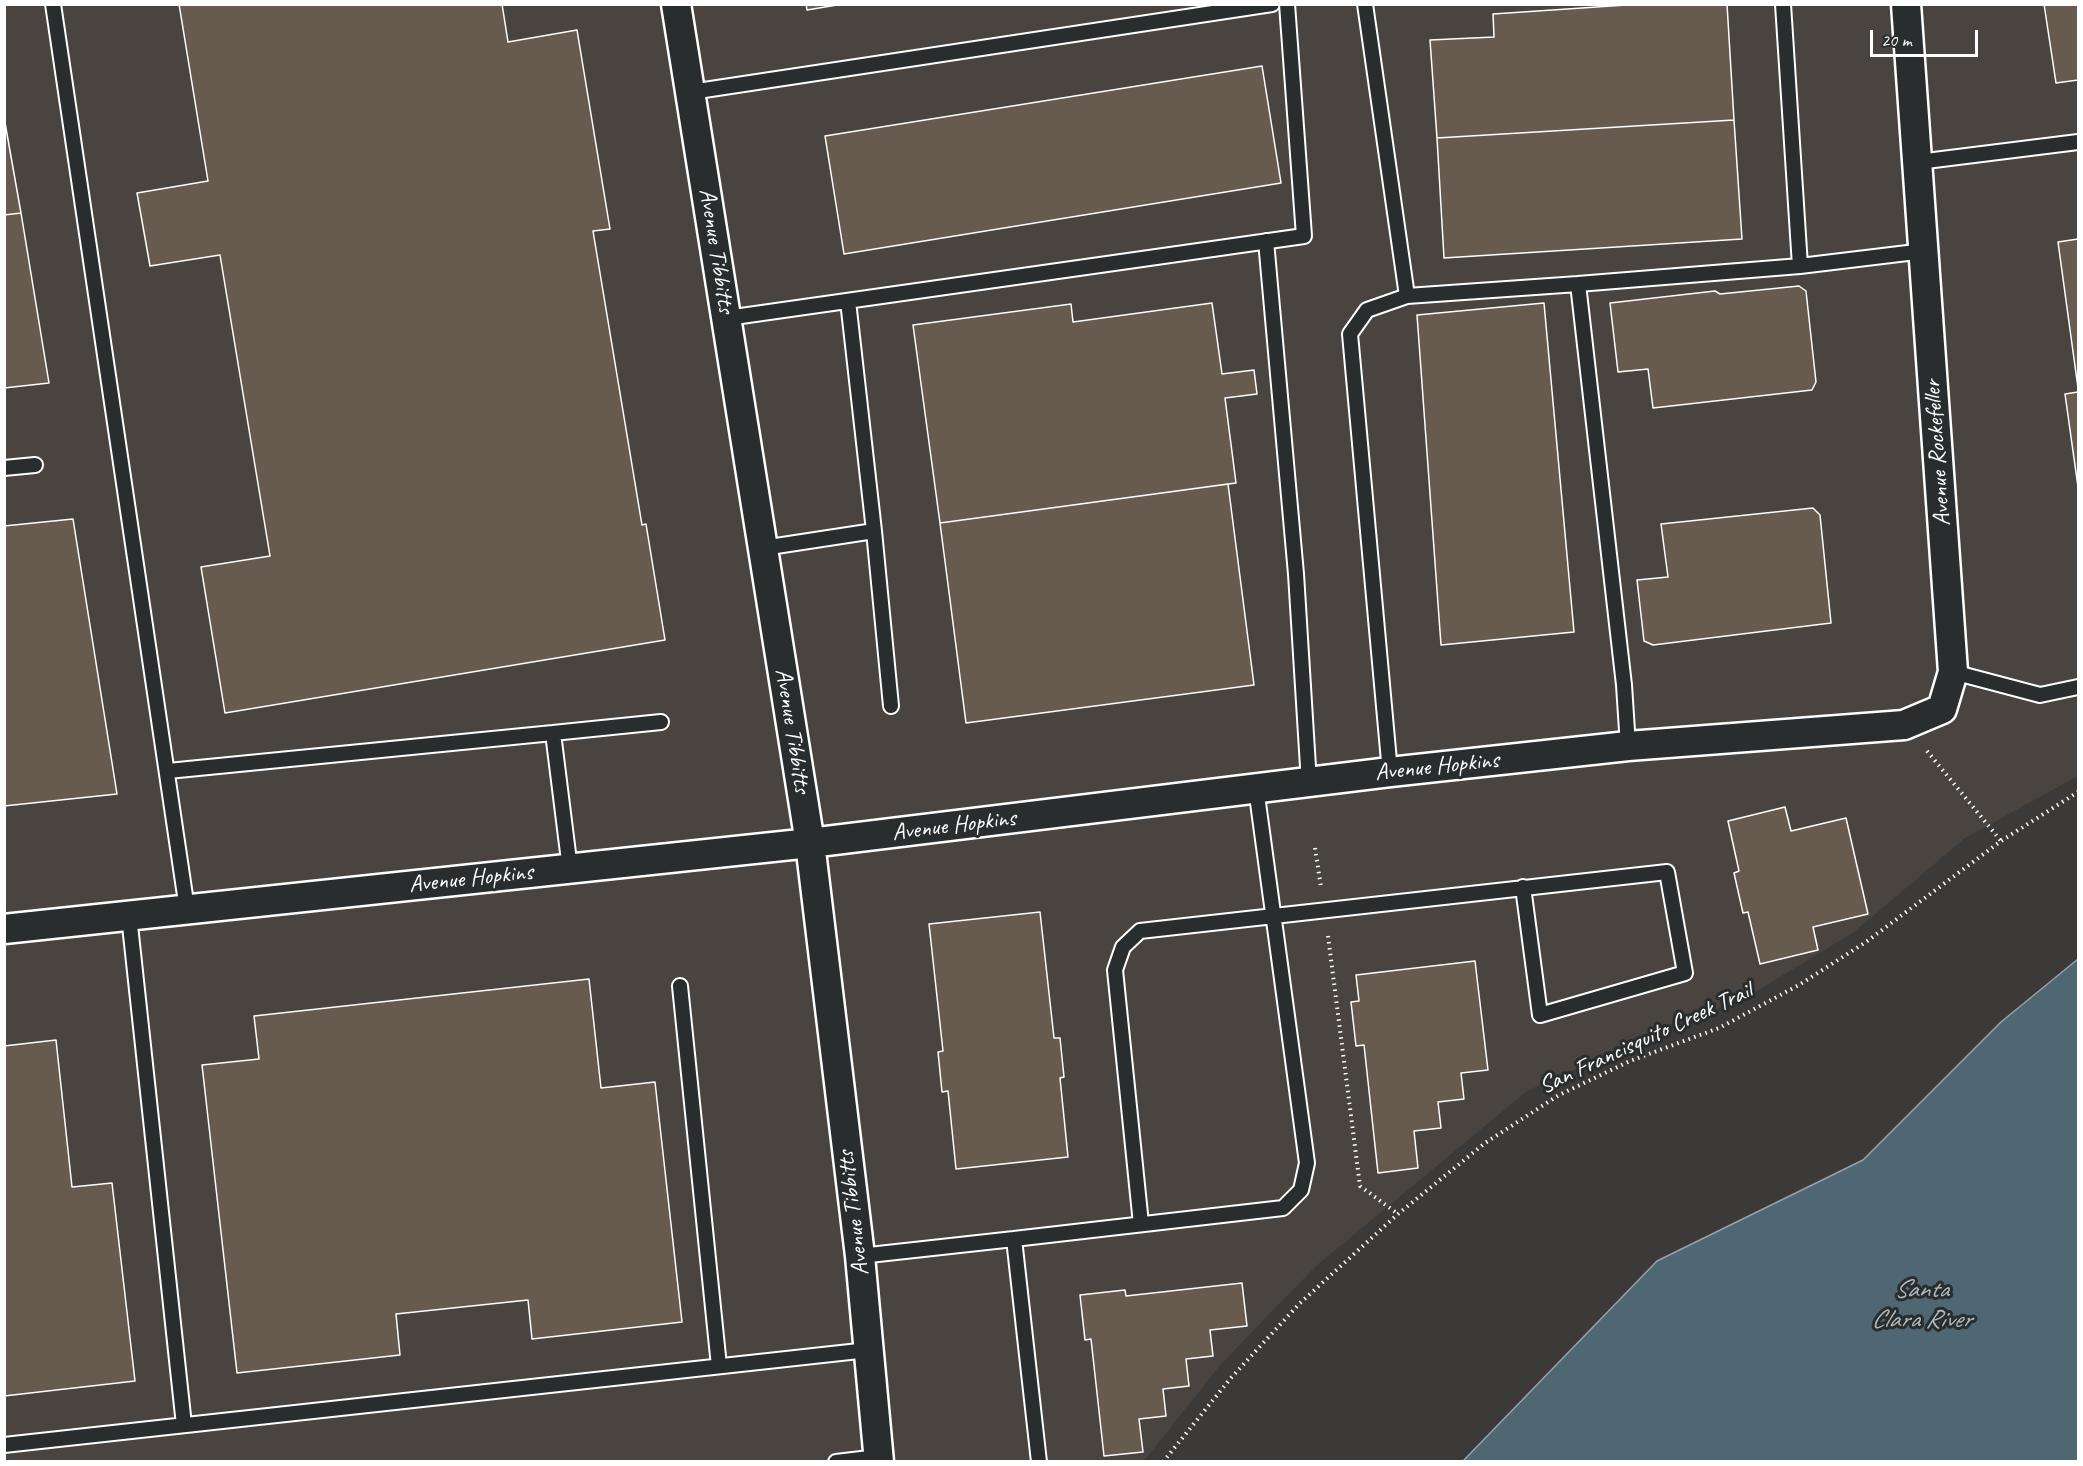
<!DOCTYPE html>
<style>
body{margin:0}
#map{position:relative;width:2083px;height:1466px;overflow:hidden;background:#3c3a38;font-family:Caveat,sans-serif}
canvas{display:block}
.frame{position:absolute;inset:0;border:6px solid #fff;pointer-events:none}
.scale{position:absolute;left:1870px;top:30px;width:108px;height:27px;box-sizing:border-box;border:3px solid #fff;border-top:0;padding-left:8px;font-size:18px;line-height:21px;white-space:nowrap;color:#fff;-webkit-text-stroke:4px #2a2d2e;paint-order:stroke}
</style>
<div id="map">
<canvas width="2083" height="1466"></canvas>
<div class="frame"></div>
<div class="scale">20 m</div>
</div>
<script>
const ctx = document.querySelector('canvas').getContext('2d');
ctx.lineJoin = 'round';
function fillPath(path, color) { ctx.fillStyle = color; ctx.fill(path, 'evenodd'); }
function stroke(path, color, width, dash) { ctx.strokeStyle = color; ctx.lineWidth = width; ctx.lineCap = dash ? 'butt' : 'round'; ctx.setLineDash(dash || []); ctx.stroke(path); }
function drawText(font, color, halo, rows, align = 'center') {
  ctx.font = font + ' Caveat,sans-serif'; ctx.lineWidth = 6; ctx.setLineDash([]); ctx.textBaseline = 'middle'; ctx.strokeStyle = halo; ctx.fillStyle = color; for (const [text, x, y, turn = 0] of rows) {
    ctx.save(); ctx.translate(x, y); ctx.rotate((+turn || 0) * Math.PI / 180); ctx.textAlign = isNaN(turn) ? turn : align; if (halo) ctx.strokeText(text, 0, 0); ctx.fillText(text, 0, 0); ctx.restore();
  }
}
fillPath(new Path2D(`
 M 5,5 L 2078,5 L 2078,776 L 1965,838 L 1854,932 L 1747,997 L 1658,1030 L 1527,1091 L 1316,1266 L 1221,1364 L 1144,1461 L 5,1462 Z`), '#49443f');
const water = new Path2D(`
 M 2078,959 L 2078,1461 L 1463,1461 L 1657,1261 L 1863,1160 L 2001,1022 Z`);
fillPath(water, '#4e6773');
stroke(water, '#95a4ab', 1.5);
const building = new Path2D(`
 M 179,4 L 502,4 L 508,42 L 577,30 L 610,229 L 593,231 L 642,525 L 646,524 L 665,640 L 225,713 L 201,567 L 270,556 L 220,255 L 150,266 L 137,193 L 208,181 Z
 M 806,4 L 843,4 L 807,10 Z
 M 1641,4 L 1727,4 L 1734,120 L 1437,138 L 1430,40 L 1494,37 L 1493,14 Z
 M 2044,4 L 2078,4 L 2078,80 L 2056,83 Z
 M 1262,66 L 1281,183 L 844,254 L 825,136 Z
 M 4,117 L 21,213 L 4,215 Z
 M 1734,120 L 1742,239 L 1444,258 L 1437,138 Z
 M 21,213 L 49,383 L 4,388 L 4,215 Z
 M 2078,239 L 2078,388 L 2058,242 Z
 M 1799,286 L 1806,291 L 1816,382 L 1812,390 L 1653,408 L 1648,369 L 1618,372 L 1610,303 L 1715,291 L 1720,294 Z
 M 1212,303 L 1222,374 L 1254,370 L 1257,394 L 1225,398 L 1236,483 L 940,523 L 913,325 L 1071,304 L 1073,322 Z
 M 1544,303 L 1574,632 L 1441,645 L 1417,315 Z
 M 2078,392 L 2078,487 L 2065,394 Z
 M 1228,484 L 1254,685 L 966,723 L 940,523 Z
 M 1813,508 L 1820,515 L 1831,623 L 1653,645 L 1644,641 L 1637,580 L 1668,577 L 1661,524 Z
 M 73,519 L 117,794 L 4,806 L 4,526 Z
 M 1785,807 L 1791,831 L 1846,818 L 1868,914 L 1813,927 L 1818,950 L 1760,964 L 1748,912 L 1743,913 L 1734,873 L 1739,871 L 1728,821 Z
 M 1040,912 L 1054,1038 L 1060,1038 L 1064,1077 L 1060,1078 L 1068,1157 L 956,1169 L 948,1091 L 942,1092 L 938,1052 L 943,1051 L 929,924 Z
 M 1475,961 L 1488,1070 L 1461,1073 L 1464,1099 L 1438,1102 L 1441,1128 L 1414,1131 L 1418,1168 L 1378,1173 L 1364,1045 L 1356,1046 L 1351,1002 L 1359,1001 L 1356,975 Z
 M 589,979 L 601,1088 L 655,1082 L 682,1322 L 532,1339 L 528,1300 L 396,1314 L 400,1355 L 237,1373 L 202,1065 L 259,1059 L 254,1016 Z
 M 56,1040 L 72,1187 L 112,1183 L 135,1381 L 4,1396 L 4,1046 Z
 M 1242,1283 L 1247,1326 L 1210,1330 L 1213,1356 L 1186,1359 L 1189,1386 L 1163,1389 L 1166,1416 L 1139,1419 L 1143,1452 L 1104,1456 L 1091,1339 L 1085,1340 L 1080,1295 L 1125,1290 L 1126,1296 Z`);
fillPath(building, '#675a4e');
stroke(building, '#fff', 1.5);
const lane = new Path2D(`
 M 53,4 L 187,909
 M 1365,4 L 1407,296
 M 1783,4 L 1800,266
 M 691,92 L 1272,4
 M 1918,162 L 2078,142
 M 1266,241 L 1296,574 L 1309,783
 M 1578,284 L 1800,266 L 1924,251
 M 848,301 L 874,531
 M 727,318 L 1304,236 L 1287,4
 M 4,468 L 35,465
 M 763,548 L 874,531 L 891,706
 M 1953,672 L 2040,695 L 2078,687
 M 553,733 L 661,722
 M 168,771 L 553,733 L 570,869
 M 1390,772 L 1350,334 L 1367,310 L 1407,296 L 1578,284 L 1624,685 L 1628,746
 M 129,916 L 184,1425
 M 680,986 L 719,1366
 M 1141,1224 L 1115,970 L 1123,947 L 1140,931 L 1667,872 L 1685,973 L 1540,1015 L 1523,887
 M 1014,1239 L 1283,1208 L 1301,1190 L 1307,1163 L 1256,788
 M 860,1256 L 1014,1239 L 1039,1462
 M 4,1445 L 868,1350
 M 836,1462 L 878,1457`);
const street = new Path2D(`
 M 676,4 L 810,843 L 860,1256 L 879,1462
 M 4,929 L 810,843 L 1390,772 L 1628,746 L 1904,725 L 1942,709 L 1953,672 L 1906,4`);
stroke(lane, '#fff', 18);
stroke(street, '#fff', 33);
stroke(new Path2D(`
 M 1927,751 L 2001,841
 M 1315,848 L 1321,887
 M 1328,936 L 1360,1186 L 1398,1214
 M 1163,1462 L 1230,1379 L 1299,1304 L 1398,1214 L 1485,1143 L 1559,1095 L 1630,1061 L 1719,1028 L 1799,985 L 1866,942 L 2001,841 L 2078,792`), '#fff', 4, [1.5, 4.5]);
stroke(lane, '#2a2d2e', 14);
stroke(street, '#2a2d2e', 28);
drawText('24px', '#fff', '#2a2d2e', [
 ["Avenue Tibbitts",716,251,81],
 ["Avenue Rockefeller",1938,453,-94],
 ["Avenue Tibbitts",792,731,81],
 ["Avenue Hopkins",1437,767,-6],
 ["Avenue Hopkins",954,826,-7],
 ["Avenue Hopkins",471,879,-6],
 ["San Francisquito Creek Trail",1646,1039,-25],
 ["Avenue Tibbitts",854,1213,-97]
]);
drawText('italic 26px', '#afbbc0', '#2a2d2e', [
 ["Santa",1921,1290],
 ["Clara River",1921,1320]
]);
</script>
